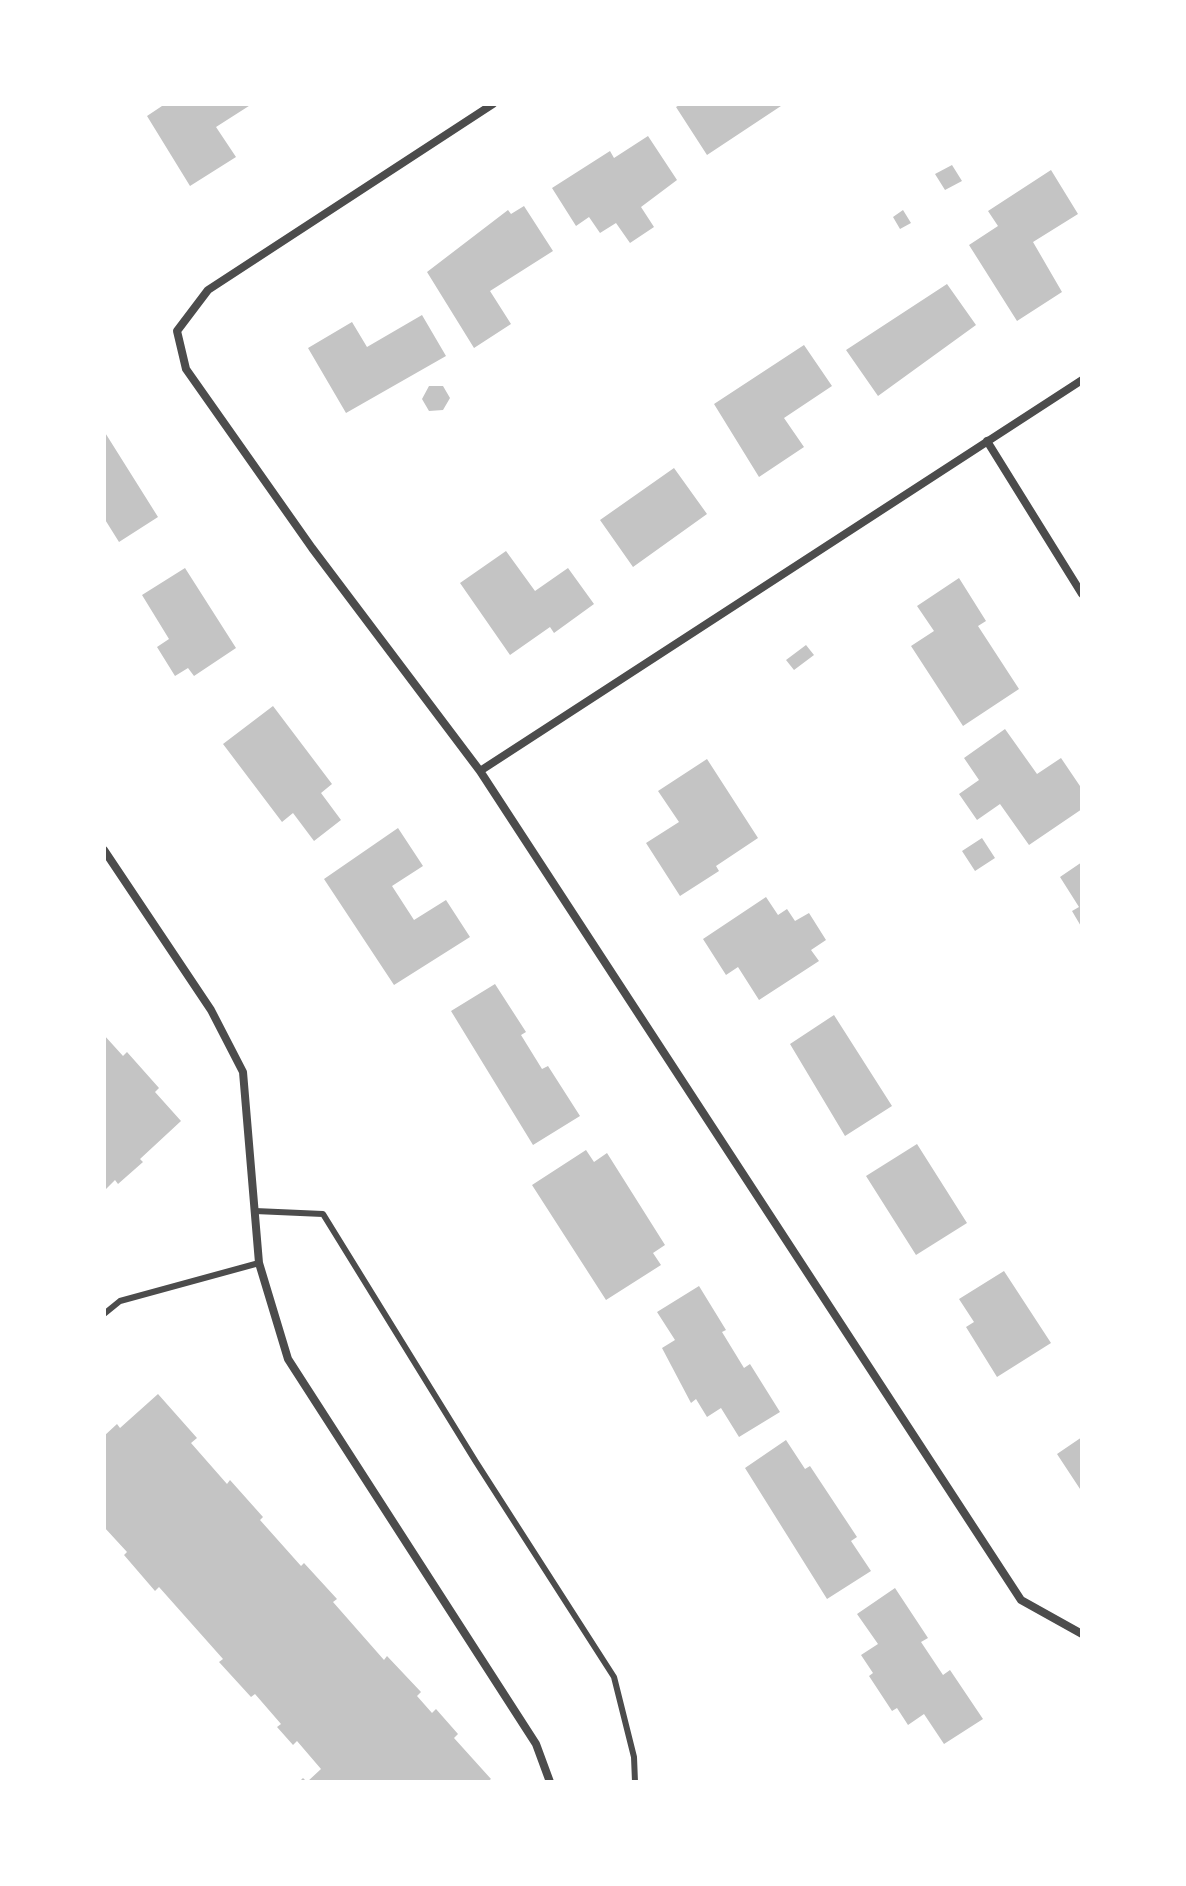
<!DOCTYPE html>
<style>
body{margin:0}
#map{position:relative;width:1186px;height:1886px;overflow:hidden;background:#fff;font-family:Montserrat,sans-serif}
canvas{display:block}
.frame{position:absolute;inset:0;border:106px solid #fff;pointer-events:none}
</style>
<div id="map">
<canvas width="1186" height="1886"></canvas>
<div class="frame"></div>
</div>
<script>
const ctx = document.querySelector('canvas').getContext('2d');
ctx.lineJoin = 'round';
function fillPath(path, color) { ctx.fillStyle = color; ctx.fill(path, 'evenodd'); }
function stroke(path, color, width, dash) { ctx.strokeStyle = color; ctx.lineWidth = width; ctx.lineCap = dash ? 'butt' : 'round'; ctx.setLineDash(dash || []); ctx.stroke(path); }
fillPath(new Path2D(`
 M 165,104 L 252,104 L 216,127 L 236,157 L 190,186 L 147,116 Z
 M 681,104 L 784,104 L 707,155 L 676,107 Z
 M 648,136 L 677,180 L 641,207 L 654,227 L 630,243 L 616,223 L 600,233 L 589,217 L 576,226 L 552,188 L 610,151 L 614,158 Z
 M 952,165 L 962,181 L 945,190 L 935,174 Z
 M 1051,170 L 1078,214 L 1033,242 L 1062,292 L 1017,321 L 969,245 L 998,226 L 988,211 Z
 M 524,206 L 553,251 L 490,291 L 511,324 L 474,348 L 427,272 L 508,210 L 511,214 Z
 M 903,210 L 911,223 L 900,229 L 893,217 Z
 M 947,284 L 976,325 L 878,396 L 846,350 Z
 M 422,315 L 446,356 L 346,413 L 308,348 L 352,322 L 367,347 Z
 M 804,345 L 832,386 L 784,418 L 804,447 L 759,477 L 714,404 Z
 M 429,386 L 443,386 L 450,398 L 443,410 L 429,411 L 422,399 Z
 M 104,431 L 158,517 L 119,542 L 104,518 Z
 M 674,468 L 707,514 L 633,567 L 600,520 Z
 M 506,551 L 535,591 L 568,568 L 594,604 L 554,633 L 550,627 L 510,655 L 460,583 Z
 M 185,568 L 236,648 L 194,676 L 188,668 L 175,676 L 157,647 L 169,639 L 142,595 Z
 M 959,578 L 986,621 L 978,626 L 1019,689 L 963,726 L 911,646 L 934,631 L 917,606 Z
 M 806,645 L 814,655 L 794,670 L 786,660 Z
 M 273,706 L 332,784 L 321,793 L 341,820 L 314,841 L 293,813 L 282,822 L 223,744 Z
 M 1005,729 L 1037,774 L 1061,758 L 1082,789 L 1082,809 L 1029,845 L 1000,804 L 977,820 L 959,794 L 979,780 L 964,758 Z
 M 707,759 L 758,838 L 716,866 L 719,871 L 680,896 L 646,843 L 679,822 L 658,791 Z
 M 398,828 L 423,866 L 392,886 L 414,920 L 446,900 L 470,937 L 394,985 L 324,879 Z
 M 982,838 L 995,858 L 975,871 L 962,851 Z
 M 1082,862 L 1082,928 L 1072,911 L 1079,907 L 1060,877 Z
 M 766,897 L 778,915 L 787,909 L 795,921 L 809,913 L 826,940 L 811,950 L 819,961 L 759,1000 L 738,967 L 726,975 L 703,939 Z
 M 495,984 L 526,1032 L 521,1035 L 542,1069 L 548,1066 L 580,1116 L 533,1145 L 451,1011 Z
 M 834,1015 L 892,1106 L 845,1136 L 790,1044 Z
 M 104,1035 L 123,1056 L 127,1052 L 159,1088 L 155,1092 L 181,1121 L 140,1159 L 143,1162 L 118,1184 L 115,1180 L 104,1191 Z
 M 917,1144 L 967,1223 L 916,1255 L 866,1176 Z
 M 586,1150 L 594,1162 L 607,1153 L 665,1245 L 653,1253 L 661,1265 L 606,1300 L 532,1185 Z
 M 1004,1271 L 1051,1343 L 997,1377 L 966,1327 L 974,1322 L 959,1299 Z
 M 699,1286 L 726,1330 L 722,1332 L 744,1368 L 750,1364 L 780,1412 L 739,1437 L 721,1408 L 707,1417 L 696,1399 L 691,1403 L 662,1348 L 675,1340 L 657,1312 Z
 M 158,1394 L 197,1438 L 191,1443 L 227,1484 L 230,1480 L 263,1517 L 260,1520 L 301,1566 L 304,1563 L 337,1599 L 333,1602 L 384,1660 L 387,1656 L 421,1692 L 417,1696 L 432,1713 L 436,1709 L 458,1734 L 454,1738 L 491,1779 L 487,1782 L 299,1782 L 303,1778 L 307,1782 L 321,1769 L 297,1741 L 293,1745 L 277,1727 L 281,1724 L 255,1694 L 251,1697 L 219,1662 L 223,1659 L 159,1587 L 155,1591 L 124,1555 L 127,1552 L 104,1527 L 104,1436 L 117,1424 L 120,1428 Z
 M 1082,1437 L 1082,1492 L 1057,1454 Z
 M 786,1440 L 805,1469 L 810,1466 L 857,1537 L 851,1541 L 871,1571 L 827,1599 L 745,1468 Z
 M 895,1588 L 928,1638 L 921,1642 L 943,1675 L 950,1670 L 983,1719 L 944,1744 L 924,1714 L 908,1725 L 897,1708 L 892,1711 L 869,1676 L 873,1673 L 861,1655 L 878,1644 L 857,1614 Z`), '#c4c4c4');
stroke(new Path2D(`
 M 255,1211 L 323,1214 L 476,1462 L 614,1677 L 634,1757 L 635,1782
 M 104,1314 L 120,1301 L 259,1263`), '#4c4c4c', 6);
stroke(new Path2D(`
 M 493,104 L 208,290 L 177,331 L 186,369 L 312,548 L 480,771 L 1021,1600 L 1082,1634
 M 987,441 L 1082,594
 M 480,771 L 1082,380
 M 104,850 L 211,1010 L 243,1072 L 259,1263 L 288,1359 L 536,1744 L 550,1782`), '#4c4c4c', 8);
</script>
